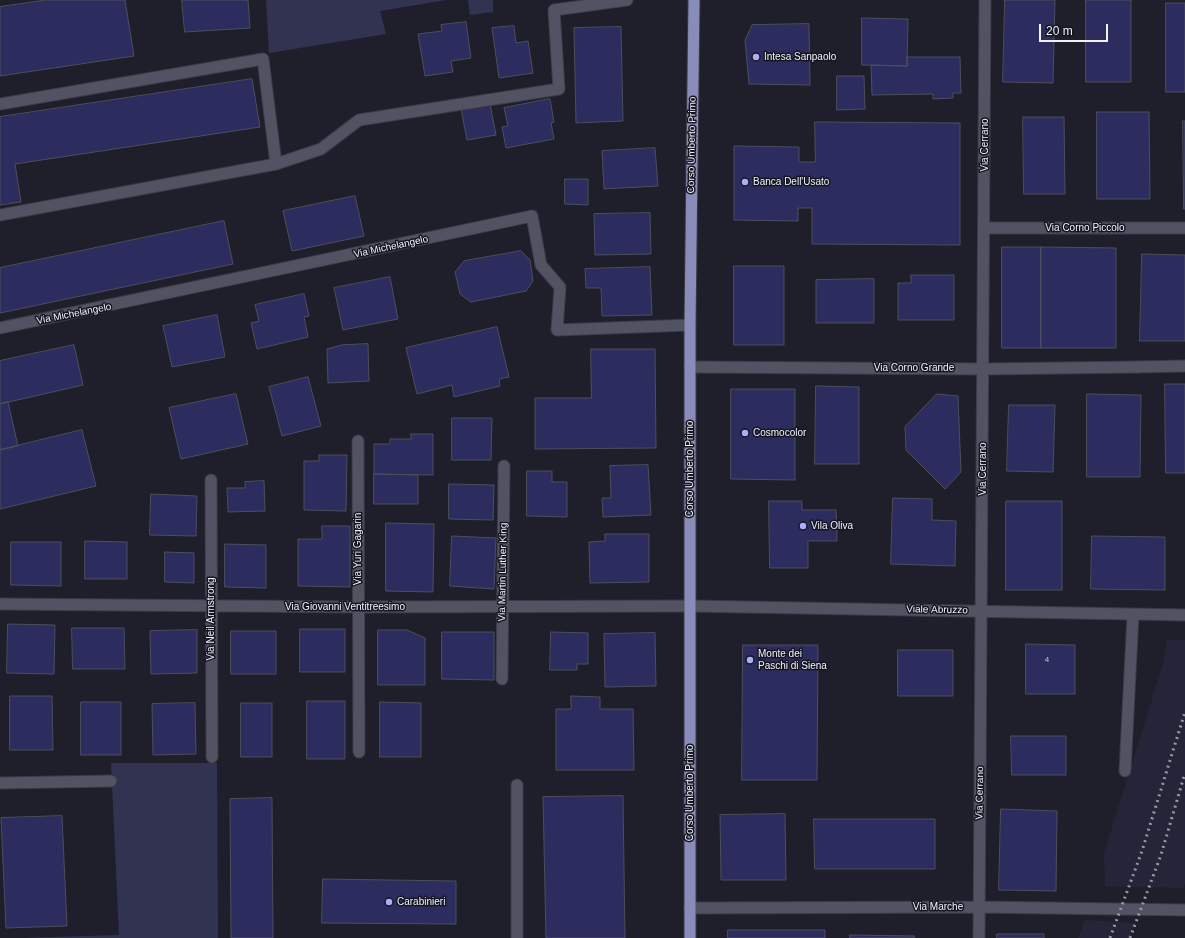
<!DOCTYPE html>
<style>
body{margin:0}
#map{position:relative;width:1185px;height:938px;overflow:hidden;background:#1e1f2b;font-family:Helvetica,sans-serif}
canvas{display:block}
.scale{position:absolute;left:1039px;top:24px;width:69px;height:18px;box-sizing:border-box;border:2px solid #f0f1fa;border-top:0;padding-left:5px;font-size:12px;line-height:14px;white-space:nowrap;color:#f0f1fa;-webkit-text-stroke:3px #151622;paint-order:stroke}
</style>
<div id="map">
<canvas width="1185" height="938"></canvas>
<div class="scale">20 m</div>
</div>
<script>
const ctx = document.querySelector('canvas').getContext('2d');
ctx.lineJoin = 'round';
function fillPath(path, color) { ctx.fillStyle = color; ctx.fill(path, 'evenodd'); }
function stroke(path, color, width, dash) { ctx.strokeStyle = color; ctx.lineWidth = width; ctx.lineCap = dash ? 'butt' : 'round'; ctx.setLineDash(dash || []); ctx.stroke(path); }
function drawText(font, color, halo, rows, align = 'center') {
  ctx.font = font + ' Helvetica,sans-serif'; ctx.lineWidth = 3; ctx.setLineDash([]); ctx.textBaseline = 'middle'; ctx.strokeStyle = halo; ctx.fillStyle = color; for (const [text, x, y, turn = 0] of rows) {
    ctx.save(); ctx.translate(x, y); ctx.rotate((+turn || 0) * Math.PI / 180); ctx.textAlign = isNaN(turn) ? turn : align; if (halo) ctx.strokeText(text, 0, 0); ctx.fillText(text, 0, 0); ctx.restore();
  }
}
fillPath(new Path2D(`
 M 1167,640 L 1185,640 L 1185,883 L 1183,888 L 1105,886 L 1104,853 L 1163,664 Z
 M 1085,920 L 1135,923 L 1130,938 L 1078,938 Z`), '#242538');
fillPath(new Path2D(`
 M 266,0 L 446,0 L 380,11 L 386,34 L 269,53 Z
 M 468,0 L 493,0 L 493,12 L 470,15 Z
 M 111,763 L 217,763 L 218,938 L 20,938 L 119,935 Z`), '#323351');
const building = new Path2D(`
 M 46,0 L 125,0 L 134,56 L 0,76 L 0,7 Z
 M 182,0 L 248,0 L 250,28 L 185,32 Z
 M 1005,0 L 1055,0 L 1053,83 L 1003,82 Z
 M 1086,0 L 1131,0 L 1131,82 L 1086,82 Z
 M 1166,3 L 1185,3 L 1185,92 L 1166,92 Z
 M 862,18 L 908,19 L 907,66 L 862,65 Z
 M 466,22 L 471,58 L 451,61 L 453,72 L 425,76 L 418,34 L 442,31 L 441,25 Z
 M 809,24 L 810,85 L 749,84 L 745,40 L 752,25 Z
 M 514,26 L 516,43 L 528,41 L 533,73 L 499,78 L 492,28 Z
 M 621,27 L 623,121 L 576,123 L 574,28 Z
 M 907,57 L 960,57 L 961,93 L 953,93 L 953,98 L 933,99 L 933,94 L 872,95 L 871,65 L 907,66 Z
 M 837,76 L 864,76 L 865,109 L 837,110 Z
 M 252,79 L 260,127 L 15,164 L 21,202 L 0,205 L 0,117 Z
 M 550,99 L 554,122 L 551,123 L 554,139 L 506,148 L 502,127 L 508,126 L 504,108 Z
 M 490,104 L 496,135 L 467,140 L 461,109 Z
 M 1097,112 L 1149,112 L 1150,199 L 1097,199 Z
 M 1023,117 L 1064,117 L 1065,194 L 1024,194 Z
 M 1183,121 L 1185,121 L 1185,209 L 1184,209 Z
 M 815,122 L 960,123 L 960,245 L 812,244 L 812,208 L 798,208 L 798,221 L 734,220 L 734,146 L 799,147 L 799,162 L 815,162 Z
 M 655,148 L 658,186 L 604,189 L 602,151 Z
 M 565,179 L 588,179 L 588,205 L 565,204 Z
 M 355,196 L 364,236 L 292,251 L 283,211 Z
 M 650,213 L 651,254 L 595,255 L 594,214 Z
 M 224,221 L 233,264 L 0,313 L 0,268 Z
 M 1002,247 L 1041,247 L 1041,348 L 1002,348 Z
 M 1041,247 L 1116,248 L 1116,348 L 1041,348 Z
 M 521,251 L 530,260 L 533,281 L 526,291 L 471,302 L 460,294 L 455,272 L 464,261 Z
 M 1142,254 L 1185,255 L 1185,341 L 1140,341 Z
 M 734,266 L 784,266 L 784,345 L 734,345 Z
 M 650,267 L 652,315 L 602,316 L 601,288 L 586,288 L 585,269 Z
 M 911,275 L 954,275 L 954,320 L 898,320 L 898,283 L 911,283 Z
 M 390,277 L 398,319 L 343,330 L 334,288 Z
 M 874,279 L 874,323 L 816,323 L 816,280 Z
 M 304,294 L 309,316 L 304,317 L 308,337 L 257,349 L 251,323 L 259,321 L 255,305 Z
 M 217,315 L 225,357 L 172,367 L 163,326 Z
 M 497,327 L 509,377 L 499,379 L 500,386 L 454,397 L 452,385 L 417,394 L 406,348 Z
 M 368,344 L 369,381 L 328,383 L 327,349 L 342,345 Z
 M 74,345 L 83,385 L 0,404 L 0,361 Z
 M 591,349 L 655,349 L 656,448 L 535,449 L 535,398 L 591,398 Z
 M 308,377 L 321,426 L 282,436 L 269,387 Z
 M 1165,384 L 1185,384 L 1185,473 L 1166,473 Z
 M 816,386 L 859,387 L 859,464 L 815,464 Z
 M 731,389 L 795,389 L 795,480 L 731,479 Z
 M 236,394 L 248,444 L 181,459 L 169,408 Z
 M 937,394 L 958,396 L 961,472 L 945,489 L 906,450 L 905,427 Z
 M 1087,394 L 1141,395 L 1140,477 L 1087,477 Z
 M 8,402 L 18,446 L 0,450 L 0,404 Z
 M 1009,405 L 1055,405 L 1053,472 L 1007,471 Z
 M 452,418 L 492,418 L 491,460 L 452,460 Z
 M 82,430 L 96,486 L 0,509 L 0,450 Z
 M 411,434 L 433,434 L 433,475 L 374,474 L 374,444 L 390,444 L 390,439 L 411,439 Z
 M 319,455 L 347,455 L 346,511 L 304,510 L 304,461 L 319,461 Z
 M 648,465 L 651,515 L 603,517 L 602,498 L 611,498 L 610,466 Z
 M 527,471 L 552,471 L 552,482 L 567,482 L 567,517 L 527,516 Z
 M 374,474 L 418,475 L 418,504 L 374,504 Z
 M 264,481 L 265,511 L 228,512 L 227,488 L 245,488 L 245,482 Z
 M 449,484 L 494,485 L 493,520 L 449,519 Z
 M 151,494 L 197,496 L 196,536 L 150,535 Z
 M 893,498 L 932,499 L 932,520 L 956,521 L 955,566 L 891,564 Z
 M 769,501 L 802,501 L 802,510 L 836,510 L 837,541 L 808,541 L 808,568 L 770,568 Z
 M 1006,501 L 1062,501 L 1062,590 L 1006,590 Z
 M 386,523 L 434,524 L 433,592 L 386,591 Z
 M 322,526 L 350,526 L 350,587 L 298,586 L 298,539 L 322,539 Z
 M 605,534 L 649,534 L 649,582 L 590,583 L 589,542 L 605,541 Z
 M 452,536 L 496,538 L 494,589 L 450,586 Z
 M 1092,536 L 1165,537 L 1165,590 L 1091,589 Z
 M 85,541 L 127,542 L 127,579 L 85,579 Z
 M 11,542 L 61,542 L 61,586 L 11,585 Z
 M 225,544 L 266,545 L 266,588 L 225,587 Z
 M 165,552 L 194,553 L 194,583 L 165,582 Z
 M 8,624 L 55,625 L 54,674 L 7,673 Z
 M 72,628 L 124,628 L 125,669 L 73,669 Z
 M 300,629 L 345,629 L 345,672 L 300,672 Z
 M 197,630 L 197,673 L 151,674 L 150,631 Z
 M 378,630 L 407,630 L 425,638 L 425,685 L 378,685 Z
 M 231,631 L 276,631 L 276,674 L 231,674 Z
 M 442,632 L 494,632 L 494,680 L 442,679 Z
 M 551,632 L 588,633 L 588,664 L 577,664 L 577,670 L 550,670 Z
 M 655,633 L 656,686 L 605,687 L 604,634 Z
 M 1026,644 L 1075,645 L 1075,694 L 1026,694 Z
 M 743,645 L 818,645 L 817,780 L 742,780 Z
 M 898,650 L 953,650 L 953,696 L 898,696 Z
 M 10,696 L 52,696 L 53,750 L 10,750 Z
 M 571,696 L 600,697 L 600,709 L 633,709 L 634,770 L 556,770 L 556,709 L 571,709 Z
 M 307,701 L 345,701 L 345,759 L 307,759 Z
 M 81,702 L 121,702 L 121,755 L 81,755 Z
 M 380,702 L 421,703 L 421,757 L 380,757 Z
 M 195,703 L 196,754 L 153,755 L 152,704 Z
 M 241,703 L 272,703 L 272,757 L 241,757 Z
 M 1011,736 L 1066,736 L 1066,775 L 1012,775 Z
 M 623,796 L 625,938 L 546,938 L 543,797 Z
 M 272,798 L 273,938 L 231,938 L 230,799 Z
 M 1001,809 L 1057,811 L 1056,891 L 999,890 Z
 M 785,814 L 786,880 L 721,880 L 720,815 Z
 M 62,816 L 67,926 L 6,928 L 1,818 Z
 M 814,819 L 935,819 L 935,869 L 815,869 Z
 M 323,879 L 456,881 L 456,924 L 322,923 Z
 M 728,930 L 825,930 L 825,938 L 728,938 Z
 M 997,934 L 1044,934 L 1044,938 L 997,938 Z
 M 850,935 L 915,936 L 914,938 L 850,938 Z`);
fillPath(building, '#2d2c5f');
stroke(building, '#4d4e5d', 1);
const service = new Path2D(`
 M 0,104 L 263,59 L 276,164
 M 0,215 L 276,164 L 321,149 L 359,120 L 559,89 L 554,10 L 627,0
 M 1137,367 L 1185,366
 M 1125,771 L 1133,615
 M 517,938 L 517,785`);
const minor = new Path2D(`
 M 985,228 L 1185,228
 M 0,328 L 532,216 L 541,265 L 560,287 L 557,330 L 690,325
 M 690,367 L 984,369 L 1137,367
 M 358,441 L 359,752
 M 211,480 L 212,757
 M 0,604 L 358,607 L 690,606 L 1185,615
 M 502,679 L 504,466
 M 0,783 L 111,781
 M 690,908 L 979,907 L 1185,910
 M 979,938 L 985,0`);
const primary = new Path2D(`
 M 690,938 L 690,325 L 694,0`);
stroke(service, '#3b3c47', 13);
stroke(minor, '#3b3c47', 13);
stroke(primary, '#3b3c47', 13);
stroke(service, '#525362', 11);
stroke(minor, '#525362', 11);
stroke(primary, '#898cb8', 11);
stroke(new Path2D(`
 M 1110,938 L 1142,851 L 1185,712
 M 1130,938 L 1161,855 L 1185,773`), '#9798a2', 3, [2, 4]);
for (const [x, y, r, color] of [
 [756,57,4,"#abaffb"],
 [745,182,4,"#abaffb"],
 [745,433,4,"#abaffb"],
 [803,526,4,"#abaffb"],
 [750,660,4,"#abaffb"],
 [389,902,4,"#abaffb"]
]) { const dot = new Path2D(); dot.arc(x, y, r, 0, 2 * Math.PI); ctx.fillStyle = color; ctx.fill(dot); stroke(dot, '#151622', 1.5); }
drawText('8px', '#bfc0d3', null, [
 ["4",1047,660]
]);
drawText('10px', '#f0f1fa', '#151622', [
 ["Intesa Sanpaolo",764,57],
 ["Banca Dell'Usato",753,182],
 ["Cosmocolor",753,433],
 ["Vila Oliva",811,526],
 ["Monte dei",758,654],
 ["Paschi di Siena",758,666],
 ["Carabinieri",397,902]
], 'left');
drawText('10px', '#f0f1fa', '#151622', [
 ["Corso Umberto Primo",692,145,-89],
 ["Via Cerrano",985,145,-90],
 ["Via Corno Piccolo",1085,228],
 ["Via Michelangelo",391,247,-12],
 ["Via Michelangelo",74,314,-11],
 ["Via Corno Grande",914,368],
 ["Corso Umberto Primo",690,469,-90],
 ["Via Cerrano",983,469,-90],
 ["Via Yuri Gagarin",358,549,-90],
 ["Via Martin Luther King",503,572,-89],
 ["Via Giovanni Ventitreesimo",345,607],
 ["Viale Abruzzo",937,610,1],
 ["Via Neil Armstrong",211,619,-90],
 ["Corso Umberto Primo",690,793,-90],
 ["Via Cerrano",980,793,-89],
 ["Via Marche",938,907]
]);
</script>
